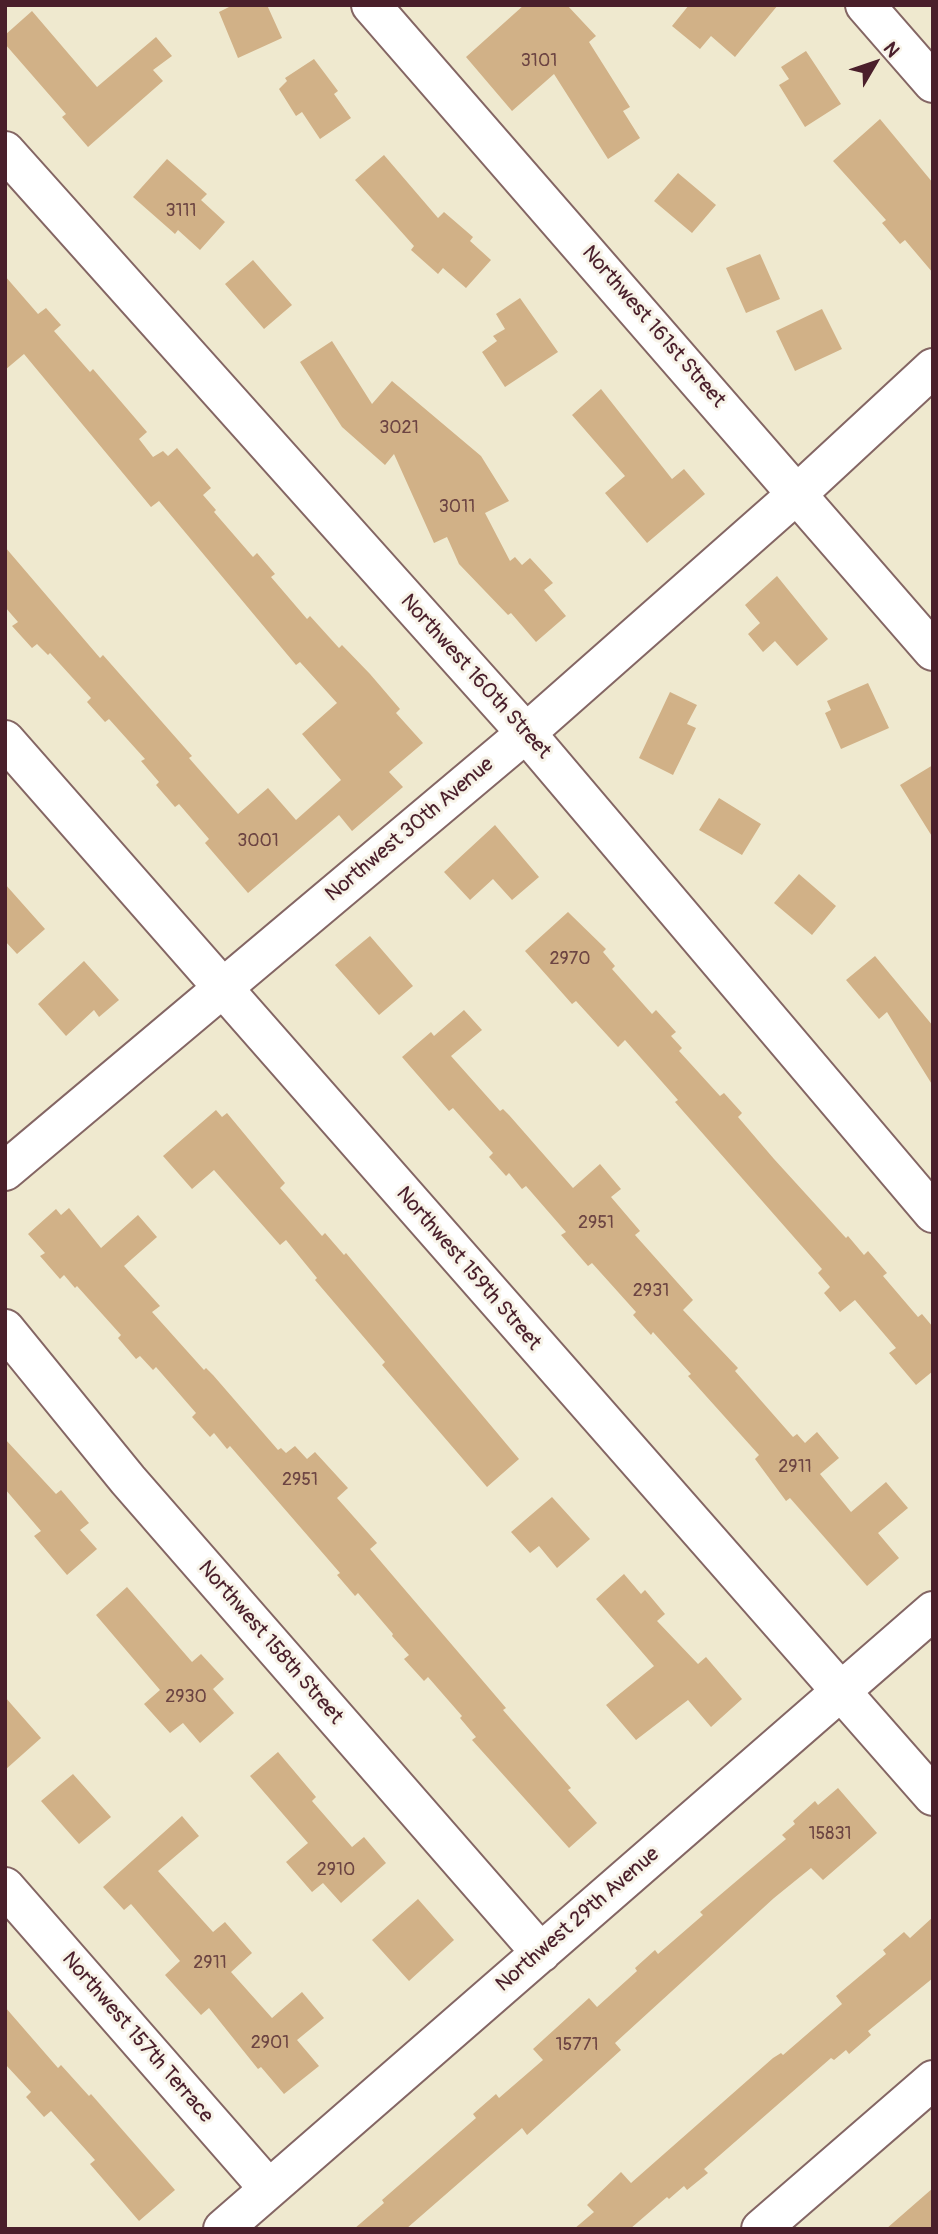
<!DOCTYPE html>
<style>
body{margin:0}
#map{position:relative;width:938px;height:2234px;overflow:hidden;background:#efe9cf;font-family:Pangolin,sans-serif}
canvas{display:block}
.frame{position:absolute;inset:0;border:7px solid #4a1f2b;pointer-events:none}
.north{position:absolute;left:840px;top:28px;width:70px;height:70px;-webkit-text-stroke:5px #f7f3e8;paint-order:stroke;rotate:51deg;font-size:19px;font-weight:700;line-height:28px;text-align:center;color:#4a1f2b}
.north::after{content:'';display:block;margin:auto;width:24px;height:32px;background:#4a1f2b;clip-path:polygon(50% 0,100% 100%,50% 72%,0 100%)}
</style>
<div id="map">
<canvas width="938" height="2234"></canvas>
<div class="frame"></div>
<div class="north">N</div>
</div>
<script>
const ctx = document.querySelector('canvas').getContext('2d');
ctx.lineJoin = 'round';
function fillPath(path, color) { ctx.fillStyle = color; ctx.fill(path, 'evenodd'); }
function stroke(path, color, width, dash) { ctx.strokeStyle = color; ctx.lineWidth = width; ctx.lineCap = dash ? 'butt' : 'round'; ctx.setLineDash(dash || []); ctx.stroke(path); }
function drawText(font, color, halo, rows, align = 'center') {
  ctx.font = font + ' Pangolin,sans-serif'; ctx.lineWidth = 6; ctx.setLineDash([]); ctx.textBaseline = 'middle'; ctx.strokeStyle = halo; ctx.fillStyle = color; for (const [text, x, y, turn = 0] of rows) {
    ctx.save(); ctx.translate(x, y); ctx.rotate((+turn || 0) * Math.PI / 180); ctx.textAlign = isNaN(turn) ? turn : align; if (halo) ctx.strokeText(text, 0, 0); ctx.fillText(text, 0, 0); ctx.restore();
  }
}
fillPath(new Path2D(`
 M 233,5 L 267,5 L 282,38 L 238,58 L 219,12 Z
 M 524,5 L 567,5 L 596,36 L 589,42 L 630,107 L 623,111 L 640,138 L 608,159 L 554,74 L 512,111 L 466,57 Z
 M 689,5 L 778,5 L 735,57 L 711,36 L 700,49 L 672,26 Z
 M 32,11 L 97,87 L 156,37 L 172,56 L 153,70 L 163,81 L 88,147 L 62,117 L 66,114 L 5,44 L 5,35 Z
 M 806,51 L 841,104 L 805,127 L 779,85 L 789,79 L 781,67 Z
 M 314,59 L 338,91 L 334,94 L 351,118 L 320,139 L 302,112 L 296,116 L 279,89 L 287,81 L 285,78 Z
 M 880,119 L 933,183 L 933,273 L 905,240 L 900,244 L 882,223 L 886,220 L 833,161 Z
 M 384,155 L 438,218 L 444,212 L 473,237 L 470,241 L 491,260 L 466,288 L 443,268 L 438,274 L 411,250 L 414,246 L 355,180 Z
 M 167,159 L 207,194 L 201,200 L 225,222 L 200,250 L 178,230 L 175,234 L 133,197 Z
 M 678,173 L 716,205 L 692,233 L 654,201 Z
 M 760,254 L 780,299 L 746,313 L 726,268 Z
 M 253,260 L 292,305 L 264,329 L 225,284 Z
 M 5,276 L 38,314 L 46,308 L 61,325 L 54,331 L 90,372 L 93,369 L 147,432 L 139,439 L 153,457 L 163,451 L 168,456 L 177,448 L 211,488 L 203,495 L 216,510 L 214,512 L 253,557 L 257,553 L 275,574 L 271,577 L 307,619 L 310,616 L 339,648 L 342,645 L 370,674 L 400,709 L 396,713 L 423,743 L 389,772 L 403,787 L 352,831 L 339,815 L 248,893 L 205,843 L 209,839 L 179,804 L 175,807 L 156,785 L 159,782 L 141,761 L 145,759 L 109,719 L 105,722 L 87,702 L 91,698 L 50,653 L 48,655 L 37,644 L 32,648 L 12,626 L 18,622 L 5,607 L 5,547 L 100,658 L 103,655 L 192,756 L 189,758 L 238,814 L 268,788 L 296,820 L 341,780 L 302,734 L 337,703 L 300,662 L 296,665 L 159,501 L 151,507 L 24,354 L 5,370 Z
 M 520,298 L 558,352 L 505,387 L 482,352 L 497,341 L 493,336 L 505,329 L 496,314 Z
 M 822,309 L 842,349 L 795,371 L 776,331 Z
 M 332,341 L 372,404 L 392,381 L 481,456 L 509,501 L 485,513 L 510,561 L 515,557 L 522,565 L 530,558 L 553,583 L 544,590 L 566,616 L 536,642 L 511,613 L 508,615 L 459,564 L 447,537 L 434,543 L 394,454 L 385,465 L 342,427 L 300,362 Z
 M 601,389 L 672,479 L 684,469 L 705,494 L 647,543 L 605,493 L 625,476 L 572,415 Z
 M 777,576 L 828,639 L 797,666 L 775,641 L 763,652 L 748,634 L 760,623 L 745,605 Z
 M 868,683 L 889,728 L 841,749 L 825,713 L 831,710 L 827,701 Z
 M 670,692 L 697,705 L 687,724 L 696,728 L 673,775 L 639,758 Z
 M 933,765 L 933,838 L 900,785 Z
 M 719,798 L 761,824 L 742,855 L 699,830 Z
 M 495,825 L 539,877 L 512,900 L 493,879 L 470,900 L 444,872 Z
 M 799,874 L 836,906 L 812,935 L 774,903 Z
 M 5,884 L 45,929 L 17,954 L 5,941 Z
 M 568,912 L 606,949 L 603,952 L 615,966 L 612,969 L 652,1014 L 656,1010 L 676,1032 L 671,1036 L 682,1048 L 679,1051 L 720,1096 L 724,1093 L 742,1113 L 738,1117 L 774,1159 L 846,1238 L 848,1236 L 864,1255 L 868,1251 L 887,1273 L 883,1276 L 918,1317 L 922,1314 L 933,1327 L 933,1371 L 916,1385 L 889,1353 L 896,1348 L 855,1300 L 840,1312 L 824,1293 L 830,1287 L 818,1273 L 822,1269 L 675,1102 L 678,1100 L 625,1040 L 618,1047 L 576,1001 L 572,1004 L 525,951 Z
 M 370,936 L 413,986 L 379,1015 L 335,965 Z
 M 875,956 L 933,1026 L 933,1086 L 887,1012 L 879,1019 L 846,980 Z
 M 84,961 L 119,1000 L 99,1017 L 94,1010 L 66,1036 L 38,1004 Z
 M 464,1010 L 482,1030 L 451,1056 L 500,1111 L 503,1109 L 509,1115 L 573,1188 L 600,1164 L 621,1189 L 611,1197 L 640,1231 L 635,1235 L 693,1300 L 683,1310 L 738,1368 L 735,1371 L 793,1437 L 797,1434 L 805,1443 L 817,1432 L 839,1458 L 820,1474 L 851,1512 L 886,1482 L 908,1508 L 878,1533 L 899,1558 L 867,1586 L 790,1498 L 786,1501 L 755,1459 L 759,1455 L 688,1376 L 691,1374 L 653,1332 L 651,1335 L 633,1315 L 636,1312 L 592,1263 L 588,1266 L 561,1235 L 566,1232 L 526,1186 L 522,1189 L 509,1173 L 506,1176 L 489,1157 L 493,1153 L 453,1108 L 449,1111 L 402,1057 L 431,1032 L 434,1036 Z
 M 216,1110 L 222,1117 L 227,1113 L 285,1183 L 280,1188 L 322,1236 L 325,1233 L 344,1255 L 346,1253 L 519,1459 L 487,1487 L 382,1365 L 385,1362 L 315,1280 L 317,1278 L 286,1240 L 280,1245 L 214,1170 L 192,1189 L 163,1156 Z
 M 69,1208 L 101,1248 L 138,1215 L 157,1237 L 124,1266 L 160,1306 L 152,1312 L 204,1370 L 206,1368 L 213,1375 L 278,1450 L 281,1448 L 286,1453 L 295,1446 L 307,1459 L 315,1452 L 348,1488 L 337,1498 L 377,1543 L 370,1549 L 506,1708 L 503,1710 L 571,1788 L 568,1790 L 597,1823 L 569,1848 L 472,1740 L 476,1737 L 460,1718 L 462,1716 L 428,1677 L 424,1681 L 404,1659 L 409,1655 L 392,1636 L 393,1634 L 358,1593 L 355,1596 L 337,1575 L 340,1573 L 230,1446 L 227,1449 L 214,1433 L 210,1437 L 192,1417 L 196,1413 L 156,1367 L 153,1370 L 140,1356 L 136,1359 L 118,1338 L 121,1335 L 77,1286 L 75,1288 L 64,1275 L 60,1279 L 40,1256 L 45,1253 L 28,1234 L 56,1209 L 61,1215 Z
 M 5,1439 L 56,1494 L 61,1490 L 89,1523 L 80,1530 L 97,1549 L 67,1575 L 34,1536 L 41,1531 L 5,1489 Z
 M 552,1497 L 590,1539 L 557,1568 L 539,1546 L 530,1553 L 511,1532 Z
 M 624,1574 L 641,1594 L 645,1590 L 665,1614 L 657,1621 L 698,1664 L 706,1657 L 742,1699 L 711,1727 L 688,1700 L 636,1740 L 606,1705 L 654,1666 L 596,1599 Z
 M 127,1587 L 192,1662 L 201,1654 L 224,1679 L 213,1689 L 234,1713 L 200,1743 L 183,1723 L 170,1733 L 144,1704 L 160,1690 L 96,1615 Z
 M 5,1697 L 41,1738 L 5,1770 Z
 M 278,1752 L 316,1797 L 312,1801 L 352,1847 L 364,1837 L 386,1863 L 341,1903 L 323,1883 L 312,1892 L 286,1862 L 308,1843 L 250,1776 Z
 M 73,1774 L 111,1817 L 79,1844 L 41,1801 Z
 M 838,1788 L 877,1833 L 823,1880 L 811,1868 L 774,1898 L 615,2043 L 621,2050 L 527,2135 L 522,2128 L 406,2229 L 354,2229 L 384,2203 L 382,2200 L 476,2118 L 473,2114 L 496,2094 L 499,2098 L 543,2060 L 533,2049 L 589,1998 L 597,2007 L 637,1971 L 635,1968 L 655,1950 L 658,1954 L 703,1915 L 700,1912 L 786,1839 L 782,1835 L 795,1824 L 793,1821 L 815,1801 L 818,1805 Z
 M 182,1816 L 199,1836 L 158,1871 L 213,1932 L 225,1922 L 252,1953 L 231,1972 L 272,2018 L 302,1992 L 324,2018 L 297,2040 L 319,2066 L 284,2094 L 261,2067 L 258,2069 L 209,2008 L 201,2015 L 165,1975 L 180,1961 L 131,1904 L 124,1910 L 103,1887 Z
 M 418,1899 L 454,1940 L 409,1981 L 372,1940 Z
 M 933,1917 L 933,1978 L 868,2031 L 871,2035 L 849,2054 L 846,2050 L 834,2060 L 831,2058 L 704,2169 L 708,2173 L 687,2190 L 684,2186 L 669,2199 L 667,2197 L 630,2229 L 574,2229 L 594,2212 L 587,2205 L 621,2172 L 631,2183 L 773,2058 L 781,2053 L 783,2055 L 842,2004 L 836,1996 L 886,1954 L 883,1950 L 904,1932 L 910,1938 Z
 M 5,2007 L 58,2068 L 61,2065 L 89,2096 L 91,2094 L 175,2190 L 139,2221 L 90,2164 L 95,2160 L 51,2111 L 44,2117 L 26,2097 L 31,2092 L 5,2064 Z
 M 933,2188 L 933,2229 L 886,2229 Z`), '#d1b187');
const minor = new Path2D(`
 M 371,5 L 933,651
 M 865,5 L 933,83
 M 5,151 L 526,733 L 933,1213
 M 5,740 L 933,1796
 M 5,1171 L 526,733 L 798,493 L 933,368
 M 5,1329 L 128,1480 L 541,1953
 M 5,1887 L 269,2189
 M 223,2229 L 933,1611
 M 761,2229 L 933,2080`);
stroke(minor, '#846664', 42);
stroke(minor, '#fff', 38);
drawText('18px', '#6c4442', null, [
 ["3101",539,61],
 ["3111",181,211],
 ["3021",399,428],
 ["3011",457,507],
 ["3001",258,841],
 ["2970",570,959],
 ["2951",596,1223],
 ["2931",651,1291],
 ["2911",795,1467],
 ["2951",300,1480],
 ["2930",186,1697],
 ["15831",830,1834],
 ["2910",336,1870],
 ["2911",210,1963],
 ["2901",270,2043],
 ["15771",577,2045]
]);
drawText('21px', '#4a1f2b', '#f7f3e8', [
 ["Northwest 161st Street",653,327,49],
 ["Northwest 160th Street",475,677,48],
 ["Northwest 30th Avenue",410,830,-40],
 ["Northwest 159th Street",468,1269,49],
 ["Northwest 158th Street",270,1643,49],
 ["Northwest 29th Avenue",578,1920,-41],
 ["Northwest 157th Terrace",137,2038,49]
]);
</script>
